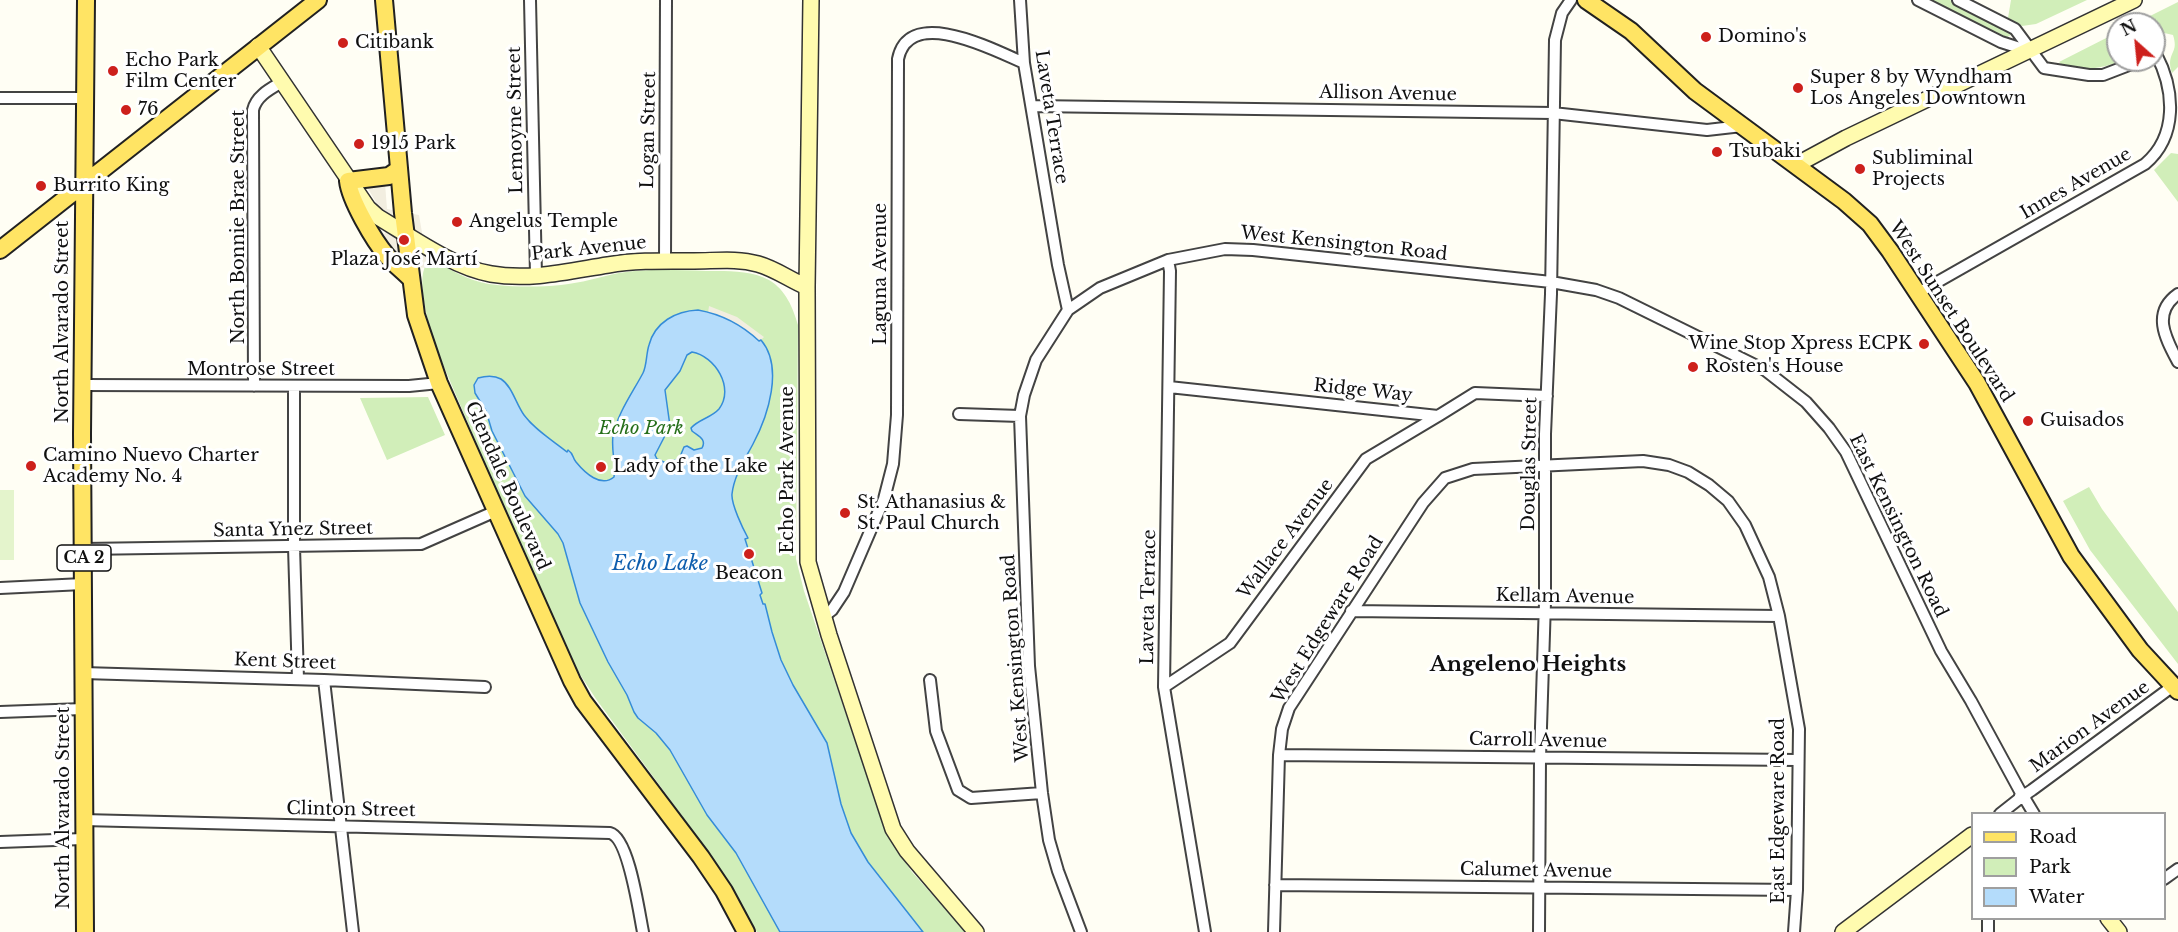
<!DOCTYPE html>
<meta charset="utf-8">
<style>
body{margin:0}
#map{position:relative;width:2178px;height:932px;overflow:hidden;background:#fffef4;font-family:"Libre Baskerville",serif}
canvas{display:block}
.legend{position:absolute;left:1971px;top:812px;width:195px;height:108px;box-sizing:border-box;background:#fff;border:2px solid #9f9f9f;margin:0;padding:8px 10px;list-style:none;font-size:18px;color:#101010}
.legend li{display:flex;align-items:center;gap:12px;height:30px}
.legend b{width:30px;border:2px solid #9f9f9f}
.north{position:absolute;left:2106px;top:12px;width:60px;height:60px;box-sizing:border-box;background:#fff;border:2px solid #9f9f9f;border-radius:50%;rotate:333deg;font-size:16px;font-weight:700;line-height:24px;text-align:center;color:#101010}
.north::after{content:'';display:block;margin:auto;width:21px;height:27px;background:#cd201c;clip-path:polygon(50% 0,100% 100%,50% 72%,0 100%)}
</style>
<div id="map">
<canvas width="2178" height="932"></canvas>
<ul class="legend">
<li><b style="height:8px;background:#ffe464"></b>Road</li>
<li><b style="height:16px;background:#d1eeb9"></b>Park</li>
<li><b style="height:16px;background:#b4dcfb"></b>Water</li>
</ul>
<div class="north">N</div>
</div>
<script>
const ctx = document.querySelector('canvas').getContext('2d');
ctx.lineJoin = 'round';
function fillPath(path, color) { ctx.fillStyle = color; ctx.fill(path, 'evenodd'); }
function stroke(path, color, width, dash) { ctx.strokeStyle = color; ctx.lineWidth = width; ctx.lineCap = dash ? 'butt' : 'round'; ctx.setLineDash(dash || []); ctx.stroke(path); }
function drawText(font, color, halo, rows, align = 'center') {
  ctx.font = font + ' "Libre Baskerville",serif'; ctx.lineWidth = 6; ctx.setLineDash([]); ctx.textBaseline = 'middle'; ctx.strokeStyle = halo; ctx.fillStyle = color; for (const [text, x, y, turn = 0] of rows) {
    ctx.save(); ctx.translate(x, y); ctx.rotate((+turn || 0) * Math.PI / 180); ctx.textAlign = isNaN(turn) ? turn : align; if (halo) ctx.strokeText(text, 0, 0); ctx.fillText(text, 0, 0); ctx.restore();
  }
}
fillPath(new Path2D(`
 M 1928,0 L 1950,0 L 2014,33 L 2006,38 Z
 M 2011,0 L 2087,0 L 2036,24 L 2022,26 L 2008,18 Z
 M 2178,2 L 2178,67 L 2172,73 C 2171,70 2170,67 2170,63 C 2171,50 2178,51 2173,35 L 2160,32 L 2154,35 L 2154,24 L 2134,24 Z
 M 2118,32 L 2118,60 L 2123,60 C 2099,70 2089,69 2064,67 L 2059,62 Z
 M 2171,153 L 2178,154 L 2178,202 L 2154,170 Z
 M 438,262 C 457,274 474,283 497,285 C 517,287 540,287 561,285 C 581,283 600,277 619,273 C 648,268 678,270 706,271 C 728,271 750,270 769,280 C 786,290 793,308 798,325 L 796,559 L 804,591 L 887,835 L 912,872 L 966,932 L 757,932 L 729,883 L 680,813 L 596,699 L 579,673 L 507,515 L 433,341 C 429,323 416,281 426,265 Z
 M 428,397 L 445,435 L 387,460 L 360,398 Z
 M 2089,487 L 2102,509 L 2178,612 L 2178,664 L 2090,550 L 2063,501 Z`), '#d1eeb9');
fillPath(new Path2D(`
 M 0,490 L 14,490 L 14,560 L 0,560 Z`), '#e4f4cc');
fillPath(new Path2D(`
 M 385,183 L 387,209 L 419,215 L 428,268 L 385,265 L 377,229 L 385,234 L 385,211 L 380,209 L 367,187 Z
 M 709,306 L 737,317 L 764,337 L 760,341 L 730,320 L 708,313 Z`), '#f2eee0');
const water = new Path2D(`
 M 698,310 C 720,314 741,324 759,341 L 761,340 C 784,367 768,416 753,444 C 744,461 734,476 732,494 C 731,504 743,529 748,538 L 745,539 L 762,593 L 760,595 L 763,604 L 765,604 L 772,632 L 781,660 L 793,685 L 827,743 L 841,804 L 851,833 L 868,862 L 923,932 L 780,932 L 736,853 L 707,815 L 670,750 L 656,733 L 638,718 L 634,712 L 627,695 L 608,662 L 580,603 L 563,543 L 558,534 L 525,496 L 492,431 L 486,411 L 475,393 L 474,385 L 478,378 C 485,376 494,375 501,379 C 512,386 516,404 524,415 C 535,430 552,440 567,452 L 568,450 C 574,454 572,457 576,462 C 585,473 601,488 614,477 C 616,464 611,449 613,436 C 617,414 633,392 643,373 C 647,365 646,354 649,345 C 655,322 676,311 698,310 ZM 692,352 C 715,356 735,388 719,409 C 711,418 699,419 691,428 L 692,431 C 698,436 707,439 702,448 L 694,450 L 687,446 L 684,447 L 679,459 L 666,463 L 657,459 L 655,455 L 670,426 L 665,390 L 680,371 L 687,355 Z`);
fillPath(water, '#b4dcfb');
stroke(water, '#358cd8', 1.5);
const street = new Path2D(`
 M 530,0 L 536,275
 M 1020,0 L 1024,63 L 1058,265 L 1068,310
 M 1918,0 L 2001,42 L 2029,51
 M 1958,0 L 2015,29 L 2044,68 L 2089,75 L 2103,75 L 2142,60
 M 0,98 L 86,98
 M 1032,106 L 1553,113 L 1707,130 L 1742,126
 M 1168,260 L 1170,271 L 1164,687 L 1205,932
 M 665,261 L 666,0
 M 1918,293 L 2145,164 C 2178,136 2175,90 2156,54
 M 2178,294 C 2151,313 2166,339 2178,362
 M 83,385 L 409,386 L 439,383
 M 254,386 L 253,110 C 256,96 270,89 282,82
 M 294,386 L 294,547 L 298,679
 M 1169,387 L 1438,416 L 1475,393 L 1547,396
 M 959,414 L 1020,416
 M 84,549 L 421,544 L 496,511
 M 0,588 L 83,584
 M 1351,611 L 1779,616
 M 823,617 L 832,610 L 844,592 L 884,499 L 893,464 L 897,415 L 898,59 C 909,5 994,50 1024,63
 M 83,673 L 324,680 L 485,687
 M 324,680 L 353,932
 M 930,680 L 936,731 L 958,790 L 971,798 L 1042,793
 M 1164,687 L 1230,643 L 1366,459 L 1438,416
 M 0,712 L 83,709
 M 1279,755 L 1797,760
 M 2026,794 L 2025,799 L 2019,799 L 2021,793 L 2026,794 L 2032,790 L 2173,686
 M 2025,799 L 2034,814
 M 2000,814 L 2019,799
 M 83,820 L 610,833 C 629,838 639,913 643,932
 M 0,842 L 83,839
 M 2164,879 L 2178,869
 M 1275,885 L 1797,890
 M 1988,918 L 1988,932
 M 1081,932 L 1058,871 L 1049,840 L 1042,793 L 1029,666 L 1020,416 L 1024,395 L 1036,360 L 1068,310 L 1100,288 L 1168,260 L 1225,249 L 1253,250 L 1551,282 L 1596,290 L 1619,298 L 1765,370 L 1806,402 L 1829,428 L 1846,452 L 1941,651 L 1971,701 L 2021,793
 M 1274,932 L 1279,755 L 1282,729 L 1289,708 L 1423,503 L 1445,478 L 1473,469 L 1643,461 L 1669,465 L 1688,472 L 1709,485 L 1728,501 L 1745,525 L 1769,577 L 1779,616 L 1799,729 L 1797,890 L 1794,932
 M 1539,932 L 1540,758 L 1545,602 L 1545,434 L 1551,294 L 1555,40 L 1562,13 L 1571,0`);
const secondary = new Path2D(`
 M 811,0 L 807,287 L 808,562 L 829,635 L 893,829 L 907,851 L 976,932
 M 258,46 L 368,208 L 378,217 C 410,236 454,268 491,274 C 530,281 570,271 608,265 C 637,260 666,261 694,261 C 716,261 737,258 758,264 C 776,269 790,280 807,287
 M 1796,165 L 1846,138 L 2134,0
 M 2108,918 L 2119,932
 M 1843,932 L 1972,835`);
const primary = new Path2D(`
 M 384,0 L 403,213 L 416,315 L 439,383 L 572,681 L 583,701 L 701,857 L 724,891 L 746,932
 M 1586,0 L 1631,31 L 1695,91 L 1844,201 L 1870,224 L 1890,251 L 1977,383 L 2071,556 L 2140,650 L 2178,691
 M 399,169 L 389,176 L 348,181 C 350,200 374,241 387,256 C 394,264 403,271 411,279
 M 0,250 L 318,0
 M 85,932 L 82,434 L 86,0`);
stroke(street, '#434343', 14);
stroke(secondary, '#323232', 18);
stroke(primary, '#212121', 20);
stroke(street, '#fff', 10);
stroke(secondary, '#fffbaf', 15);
stroke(primary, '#ffe464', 16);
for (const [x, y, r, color] of [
 [1706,37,6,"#cd201c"],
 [343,43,6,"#cd201c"],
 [113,71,6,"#cd201c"],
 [1798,88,6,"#cd201c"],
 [126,110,6,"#cd201c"],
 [359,144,6,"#cd201c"],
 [1717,152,6,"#cd201c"],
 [1860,169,6,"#cd201c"],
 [41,186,6,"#cd201c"],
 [457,222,6,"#cd201c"],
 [404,240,6,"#cd201c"],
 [1924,344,6,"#cd201c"],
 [1693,367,6,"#cd201c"],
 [2028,421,6,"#cd201c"],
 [31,466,6,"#cd201c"],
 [601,467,6,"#cd201c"],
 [845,513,6,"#cd201c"],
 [749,554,6,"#cd201c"]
]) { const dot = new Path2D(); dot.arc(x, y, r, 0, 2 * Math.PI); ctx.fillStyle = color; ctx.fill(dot); stroke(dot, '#fff', 2); }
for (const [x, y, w] of [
 [84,558,54]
]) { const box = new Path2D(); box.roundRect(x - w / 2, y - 13, w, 26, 4.5); ctx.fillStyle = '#fff'; ctx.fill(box); stroke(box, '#101010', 1.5); }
drawText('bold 16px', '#101010', null, [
 ["CA 2",84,558]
]);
drawText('18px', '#101010', '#fff', [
 ["Domino's",1718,37],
 ["Citibank",355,43],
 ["Echo Park",125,61],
 ["Film Center",125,82],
 ["Super 8 by Wyndham",1810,78],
 ["Los Angeles Downtown",1810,99],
 ["76",138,110],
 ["1915 Park",371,144],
 ["Tsubaki",1729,152],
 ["Subliminal",1872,159],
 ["Projects",1872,180],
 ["Burrito King",53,186],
 ["Angelus Temple",469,222],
 ["Plaza José Martí",404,260,"center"],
 ["Wine Stop Xpress ECPK",1912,344,"right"],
 ["Rosten's House",1705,367],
 ["Guisados",2040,421],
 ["Camino Nuevo Charter",43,456],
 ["Academy No. 4",43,477],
 ["Lady of the Lake",613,467],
 ["St. Athanasius &",857,503],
 ["St. Paul Church",857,524],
 ["Beacon",749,574,"center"]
], 'left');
drawText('18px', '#101010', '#fff', [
 ["Allison Avenue",1388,94,1],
 ["Laveta Terrace",1051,117,81],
 ["Lemoyne Street",516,120,-91],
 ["Logan Street",649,130,-89],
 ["Innes Avenue",2076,184,-30],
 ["North Bonnie Brae Street",239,227,-90],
 ["West Kensington Road",1344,244,6],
 ["Park Avenue",589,249,-6],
 ["Laguna Avenue",881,274,-90],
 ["West Sunset Boulevard",1951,312,57],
 ["North Alvarado Street",63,322,-90],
 ["Montrose Street",261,370],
 ["Ridge Way",1363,391,6],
 ["Douglas Street",1530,464,-89],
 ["Echo Park Avenue",788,470,-90],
 ["Glendale Boulevard",507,486,66],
 ["East Kensington Road",1898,526,64],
 ["Santa Ynez Street",293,530,-1],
 ["Wallace Avenue",1286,539,-53],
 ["Laveta Terrace",1149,597,-89],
 ["Kellam Avenue",1565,597,1],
 ["West Edgeware Road",1328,620,-58],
 ["West Kensington Road",1016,658,-94],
 ["Kent Street",285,662,2],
 ["Marion Avenue",2090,727,-36],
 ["Carroll Avenue",1538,741,1],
 ["North Alvarado Street",64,808,-90],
 ["Clinton Street",351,810,1],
 ["East Edgeware Road",1779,811,-90],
 ["Calumet Avenue",1536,871,1]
]);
drawText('italic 18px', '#266f1a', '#fff', [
 ["Echo Park",641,429]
]);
drawText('italic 20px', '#0e5eae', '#fff', [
 ["Echo Lake",660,564]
]);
drawText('bold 21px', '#101010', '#fff', [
 ["Angeleno Heights",1528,665]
]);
</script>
